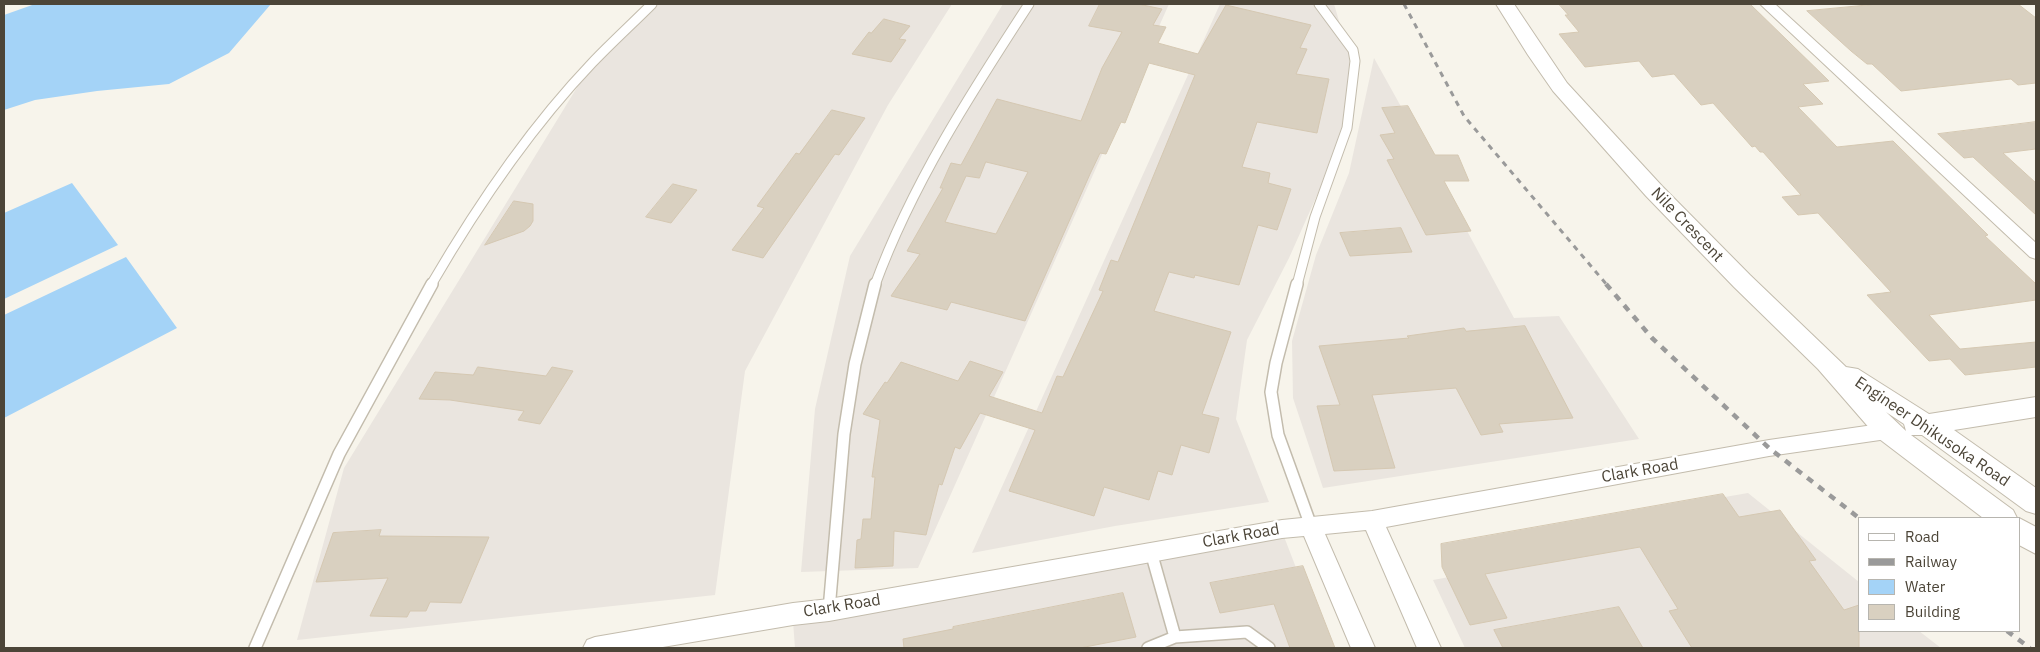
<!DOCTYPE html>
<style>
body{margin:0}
#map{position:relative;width:2040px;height:652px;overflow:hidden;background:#f7f4eb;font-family:"IBM Plex Sans",sans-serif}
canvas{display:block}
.frame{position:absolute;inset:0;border:5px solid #4c4538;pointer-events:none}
.legend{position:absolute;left:1858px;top:517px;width:162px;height:115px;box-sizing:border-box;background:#fff;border:1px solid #b7b5af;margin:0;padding:6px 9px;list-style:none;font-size:15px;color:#4c4538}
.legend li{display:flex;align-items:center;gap:10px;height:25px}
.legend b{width:25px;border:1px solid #b7b5af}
</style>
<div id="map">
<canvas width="2040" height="652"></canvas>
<div class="frame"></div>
<ul class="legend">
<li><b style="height:6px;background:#fff"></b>Road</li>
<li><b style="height:6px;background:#9a9a9a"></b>Railway</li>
<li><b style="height:14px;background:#a4d3f7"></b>Water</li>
<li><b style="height:14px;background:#d9d0c0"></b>Building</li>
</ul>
</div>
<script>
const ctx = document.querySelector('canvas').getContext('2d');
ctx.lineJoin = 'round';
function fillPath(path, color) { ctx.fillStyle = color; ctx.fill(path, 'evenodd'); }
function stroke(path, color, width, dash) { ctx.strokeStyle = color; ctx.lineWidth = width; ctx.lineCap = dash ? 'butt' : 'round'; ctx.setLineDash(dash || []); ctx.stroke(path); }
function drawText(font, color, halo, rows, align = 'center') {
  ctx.font = font + ' "IBM Plex Sans",sans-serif'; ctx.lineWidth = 5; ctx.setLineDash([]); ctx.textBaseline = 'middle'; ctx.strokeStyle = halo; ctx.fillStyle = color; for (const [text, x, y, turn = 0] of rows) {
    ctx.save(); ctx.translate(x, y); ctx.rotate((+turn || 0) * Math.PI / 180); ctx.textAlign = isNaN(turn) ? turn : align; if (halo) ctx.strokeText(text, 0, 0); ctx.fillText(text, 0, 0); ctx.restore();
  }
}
fillPath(new Path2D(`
 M 652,4 L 952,4 L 888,105 L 745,371 L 715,595 L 297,640 L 344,468 L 592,63 Z
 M 1003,4 L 1169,4 L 918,568 L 801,572 L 815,409 L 850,256 Z
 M 1220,4 L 1334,4 L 1354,72 L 1347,128 L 1289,258 L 1247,340 L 1236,419 L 1269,502 L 1115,526 L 972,553 Z
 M 1374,58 L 1414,130 L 1445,190 L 1514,318 L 1559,316 L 1639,439 L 1323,488 L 1293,398 L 1292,341 L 1316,255 L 1349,173 Z
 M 1748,493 L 1859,582 L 1859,631 L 1919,631 L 1941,648 L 1465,648 L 1433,580 L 1715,528 L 1696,502 Z
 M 1283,534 L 1327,648 L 795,648 L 793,621 Z`), '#eae5df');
fillPath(new Path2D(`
 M 35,4 L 271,4 L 229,53 L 169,84 L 97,91 L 35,100 L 4,110 L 4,15 Z
 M 72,183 L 118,245 L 4,299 L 4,213 Z
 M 126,257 L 177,328 L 4,418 L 4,315 Z`), '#a4d3f7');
const building = new Path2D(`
 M 1100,4 L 1138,4 L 1162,9 L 1153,25 L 1166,27 L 1158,43 L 1198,54 L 1226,5 L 1311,25 L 1300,48 L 1307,49 L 1296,74 L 1329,79 L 1317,133 L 1257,122 L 1242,167 L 1270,173 L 1268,183 L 1291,189 L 1277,230 L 1258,225 L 1239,285 L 1195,275 L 1194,278 L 1169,272 L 1154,311 L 1231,332 L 1202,414 L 1219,418 L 1209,453 L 1181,445 L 1172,475 L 1158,471 L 1149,500 L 1104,487 L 1094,516 L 1009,491 L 1035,430 L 980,413 L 960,449 L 955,447 L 942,485 L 939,484 L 926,535 L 894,531 L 893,566 L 855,568 L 857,540 L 861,539 L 863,519 L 871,519 L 875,477 L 872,477 L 880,420 L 863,414 L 885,382 L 887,383 L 901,362 L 958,381 L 970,361 L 1003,372 L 989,396 L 1042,413 L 1057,376 L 1063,377 L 1103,291 L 1099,290 L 1111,260 L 1118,262 L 1195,75 L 1149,63 L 1125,123 L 1121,122 L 1106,154 L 1100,153 L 1090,174 L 1025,321 L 951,302 L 947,310 L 891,296 L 920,254 L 907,251 L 943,188 L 940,188 L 951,163 L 961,165 L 997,99 L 1081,121 L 1102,68 L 1122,32 L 1089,26 ZM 986,162 L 1028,172 L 996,234 L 945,222 L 966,176 L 979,178 Z
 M 1559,4 L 1750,4 L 1829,81 L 1803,84 L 1823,104 L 1798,107 L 1837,147 L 1893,141 L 1988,235 L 1985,236 L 2036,284 L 2036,300 L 1929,315 L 1960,349 L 2036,342 L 2036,367 L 1965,375 L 1950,359 L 1929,361 L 1867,295 L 1891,292 L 1818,213 L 1798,215 L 1782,197 L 1801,195 L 1763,152 L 1760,152 L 1755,146 L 1752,147 L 1713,103 L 1701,105 L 1674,74 L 1652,77 L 1639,61 L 1585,67 L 1559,34 L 1579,32 L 1565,15 L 1568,15 Z
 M 1878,4 L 2018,4 L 2036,18 L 2036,83 L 2018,85 L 2011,79 L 1901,91 L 1872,64 L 1867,64 L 1851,51 L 1807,11 Z
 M 884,19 L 910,26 L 899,39 L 906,40 L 891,62 L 852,54 L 869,32 L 871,33 Z
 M 1408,106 L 1435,155 L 1458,155 L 1469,181 L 1444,181 L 1471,231 L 1426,235 L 1387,160 L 1394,159 L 1380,135 L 1395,133 L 1382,108 Z
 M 832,110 L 865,118 L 839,155 L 835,154 L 763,258 L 732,250 L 764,208 L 757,206 L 796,153 L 799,154 Z
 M 2036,122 L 2036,149 L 2003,153 L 2036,183 L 2036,215 L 1973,157 L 1964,158 L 1938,134 Z
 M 673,184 L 697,190 L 671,223 L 646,217 Z
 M 514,201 L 533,204 L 533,221 L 530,226 L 524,231 L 485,245 Z
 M 1401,228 L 1412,252 L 1350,256 L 1340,233 Z
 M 1525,326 L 1573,418 L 1499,424 L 1503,432 L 1481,435 L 1456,388 L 1372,395 L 1395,468 L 1334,471 L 1317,406 L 1340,405 L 1319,346 L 1409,338 L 1407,336 L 1464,328 L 1466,331 Z
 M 478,367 L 546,376 L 552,367 L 573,371 L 540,424 L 518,420 L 524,411 L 450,400 L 419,399 L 435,372 L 473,375 Z
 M 1723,494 L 1739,517 L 1780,510 L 1816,560 L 1809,561 L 1844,610 L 1859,605 L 1859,648 L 1692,648 L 1669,611 L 1678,609 L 1640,547 L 1485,574 L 1507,618 L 1470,625 L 1442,567 L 1441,544 Z
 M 381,530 L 379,536 L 489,537 L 461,603 L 430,602 L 426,611 L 410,611 L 407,617 L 370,616 L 388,578 L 316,582 L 333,533 Z
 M 1303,566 L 1335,648 L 1290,648 L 1274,604 L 1220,613 L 1210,583 Z
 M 1123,593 L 1136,637 L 1080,648 L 904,648 L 903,639 L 953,629 L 953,627 Z
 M 1619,607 L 1643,648 L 1503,648 L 1494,630 Z`);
fillPath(building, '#d9d0c0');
stroke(building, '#d5c8b2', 1);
const serviceFar1 = new Path2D(`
 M 431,285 C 477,206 529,129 592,63 C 611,43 632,24 652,4
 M 875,285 C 912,184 971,93 1029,4
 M 1297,285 L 1315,217 L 1347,128 L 1355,61 L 1353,50 L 1319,4`);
const service = new Path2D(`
 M 1297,284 L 1276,363 L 1271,392 L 1278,435 L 1311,526
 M 1151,552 L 1175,637
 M 829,610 L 844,434 L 855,364 L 875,284
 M 255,648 L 339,454 L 432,284
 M 1148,648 L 1175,637 L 1247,632 L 1269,648`);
const minor = new Path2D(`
 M 1760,4 L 1775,4 L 2036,243 L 2036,259 L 2030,257 Z
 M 1887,423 L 1894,425 L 1897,431 L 1894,437 L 1887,439 L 1769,456 L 1386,527 L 1441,648 L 1417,648 L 1366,530 L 1325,534 L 1375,648 L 1351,648 L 1304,536 L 1282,538 L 829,621 L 793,625 L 657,648 L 583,648 L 587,640 L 595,637 L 793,603 L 829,599 L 1282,520 L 1372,511 L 1769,440 Z`);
const tertiary = new Path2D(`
 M 1496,4 L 1514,4 L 1567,83 L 1662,186 L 1750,275 L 1846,367 L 1858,369 L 1929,414 L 2036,397 L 2036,417 L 1954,430 L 2036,488 L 2036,514 L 2026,511 L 1922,435 L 1911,435 L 2013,510 L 2017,518 L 1983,518 L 1878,438 L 1818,369 L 1734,287 L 1646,196 L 1553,91 L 1528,55 ZM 1886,412 L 1904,424 L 1906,431 Z
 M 2019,518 L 2036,527 L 2036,554 L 2019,545 Z`);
stroke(serviceFar1, '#c3bcad', 11);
stroke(service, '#c3bcad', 14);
stroke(minor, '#c3bcad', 2);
stroke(tertiary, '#c3bcad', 2);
stroke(serviceFar1, '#fff', 9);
stroke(service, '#fff', 11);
fillPath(minor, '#fff');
fillPath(tertiary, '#fff');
stroke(new Path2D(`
 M 1404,4 L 1464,116 L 1607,285`), '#9a9a9a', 3, [5.5, 5.5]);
stroke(new Path2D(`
 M 1606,284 L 1652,338 L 1769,448 L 1859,518
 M 2007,631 L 2030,648`), '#9a9a9a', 4.5, [7, 7]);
drawText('16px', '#4c4538', '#fff', [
 ["Nile Crescent",1687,225,46],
 ["Engineer Dhikusoka Road",1932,432,34],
 ["Clark Road",1640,471,-10],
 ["Clark Road",1241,536,-10],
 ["Clark Road",842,606,-9]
]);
</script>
